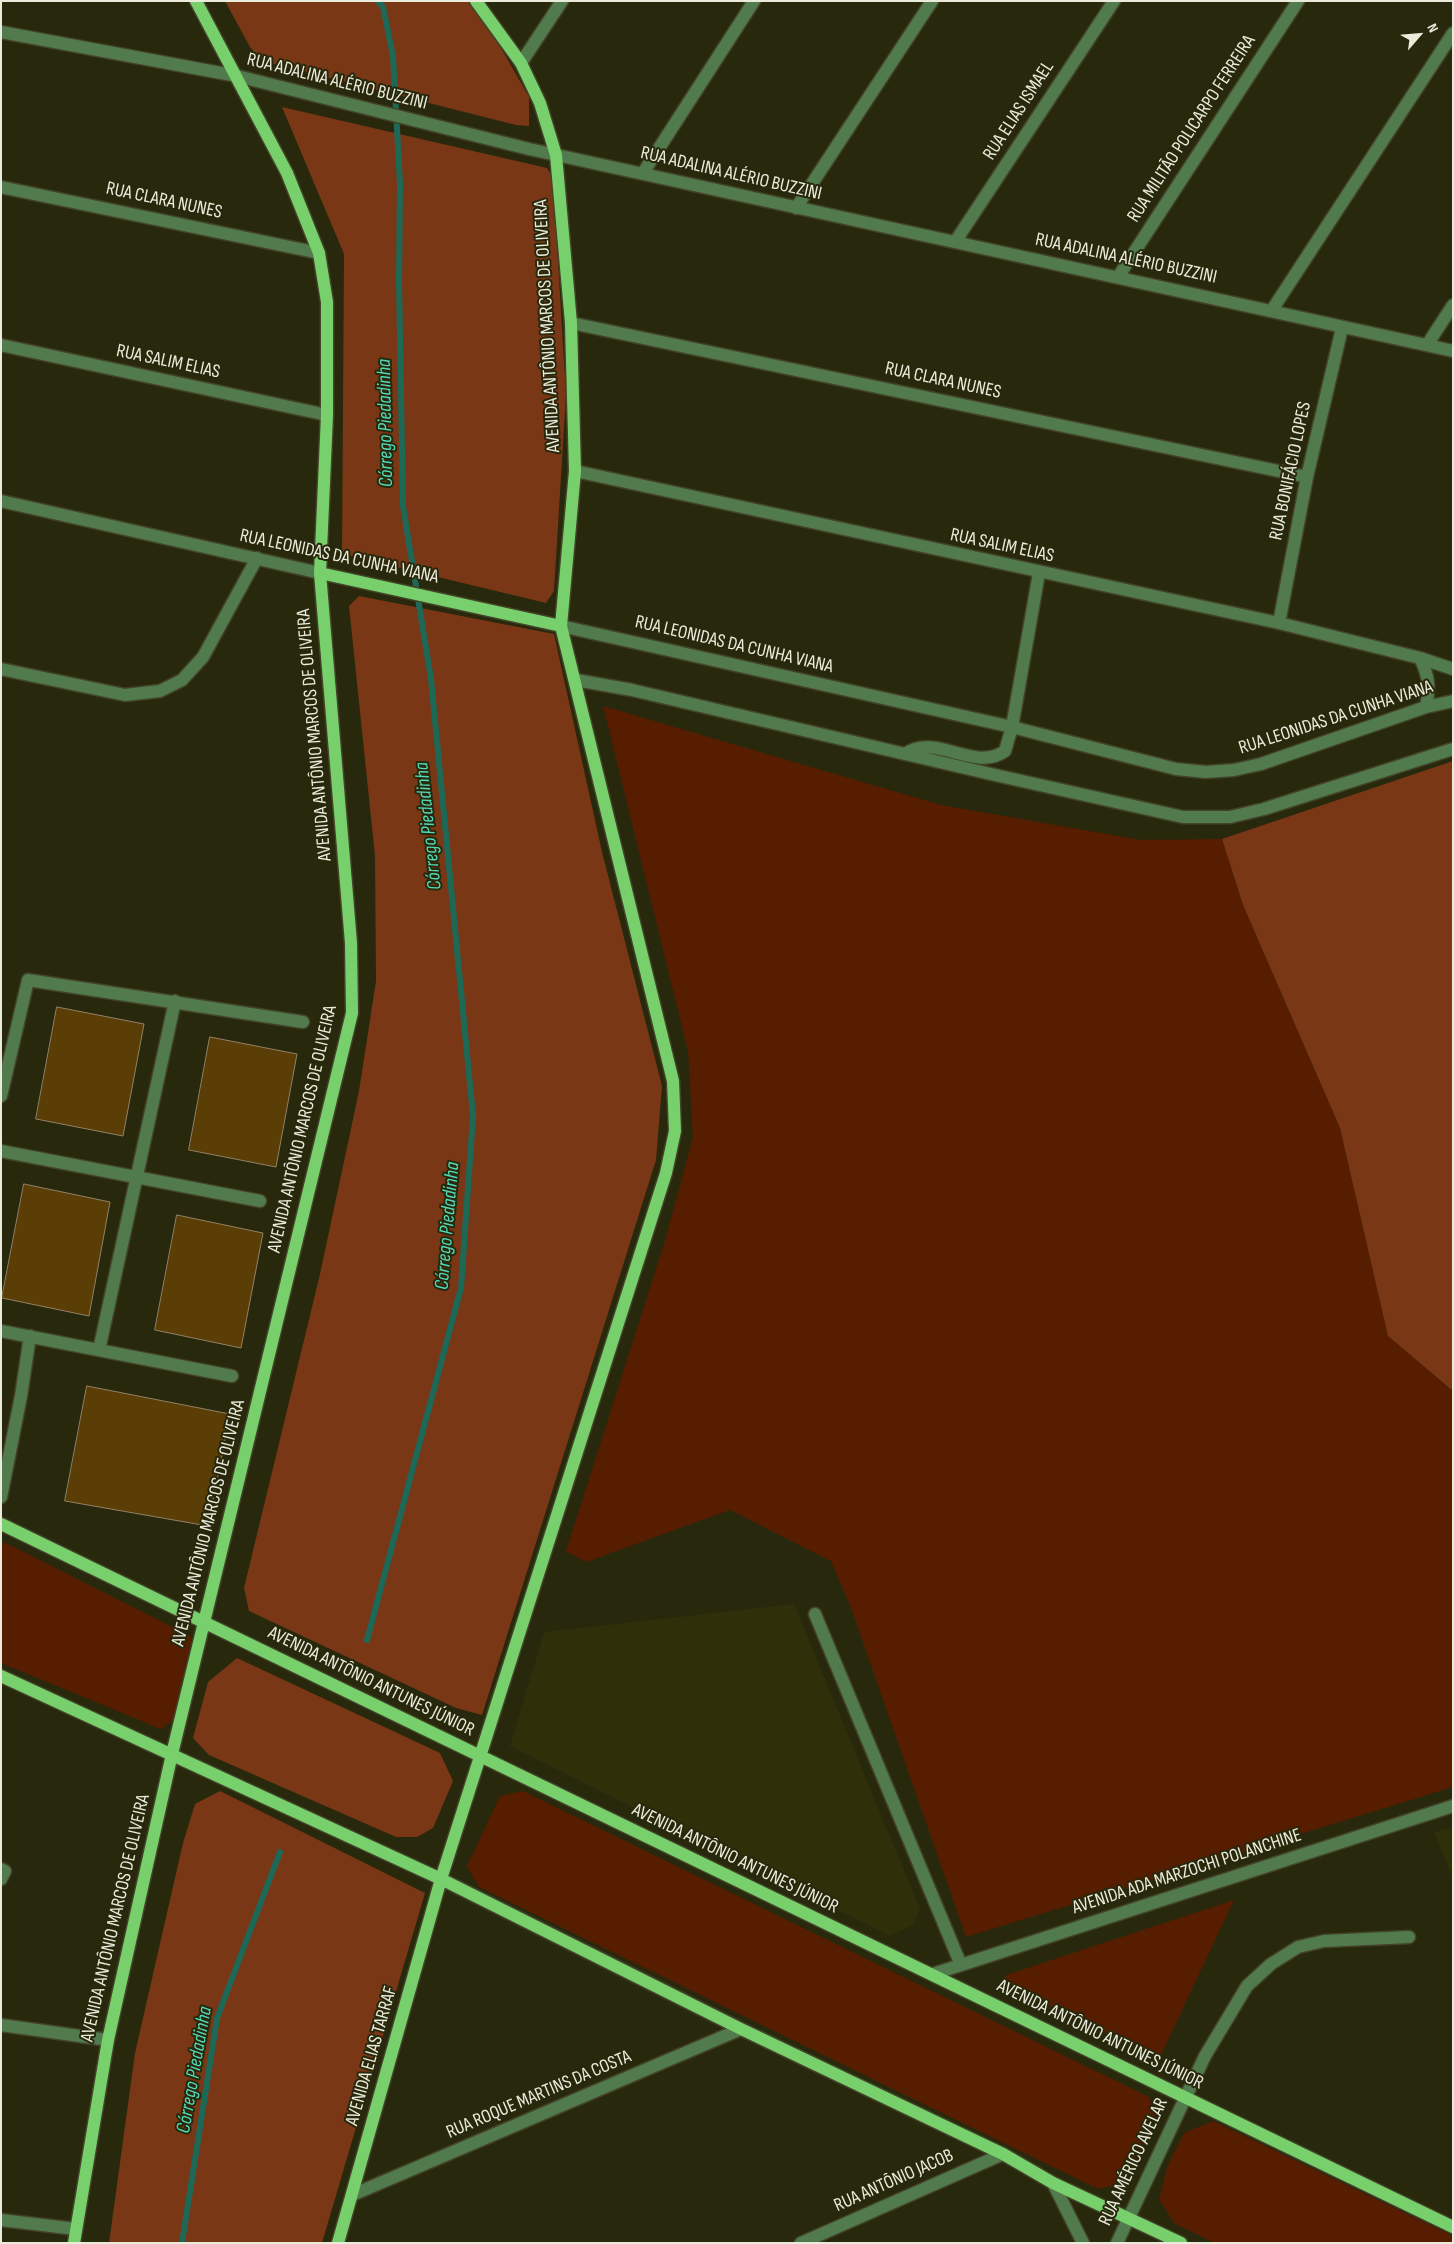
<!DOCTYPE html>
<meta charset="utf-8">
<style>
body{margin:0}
#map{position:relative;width:1454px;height:2244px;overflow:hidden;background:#28280c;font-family:"Sofia Sans Condensed",sans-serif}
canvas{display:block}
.frame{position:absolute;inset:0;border:2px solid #eaebda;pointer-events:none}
.north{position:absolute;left:1394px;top:10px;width:50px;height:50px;-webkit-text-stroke:4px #28280c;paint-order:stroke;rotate:63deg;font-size:14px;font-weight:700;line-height:20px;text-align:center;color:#eaebda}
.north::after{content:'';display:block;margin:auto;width:18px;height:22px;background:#eaebda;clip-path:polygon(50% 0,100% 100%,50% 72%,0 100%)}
</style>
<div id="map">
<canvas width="1454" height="2244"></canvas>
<div class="frame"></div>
<div class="north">N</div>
</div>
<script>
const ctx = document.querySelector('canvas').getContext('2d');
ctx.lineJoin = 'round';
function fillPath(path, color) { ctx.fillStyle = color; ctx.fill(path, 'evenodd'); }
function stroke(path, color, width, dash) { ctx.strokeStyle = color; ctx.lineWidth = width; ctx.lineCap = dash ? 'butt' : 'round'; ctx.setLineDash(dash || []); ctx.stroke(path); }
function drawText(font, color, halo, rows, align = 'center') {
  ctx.font = font + ' "Sofia Sans Condensed",sans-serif'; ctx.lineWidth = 4; ctx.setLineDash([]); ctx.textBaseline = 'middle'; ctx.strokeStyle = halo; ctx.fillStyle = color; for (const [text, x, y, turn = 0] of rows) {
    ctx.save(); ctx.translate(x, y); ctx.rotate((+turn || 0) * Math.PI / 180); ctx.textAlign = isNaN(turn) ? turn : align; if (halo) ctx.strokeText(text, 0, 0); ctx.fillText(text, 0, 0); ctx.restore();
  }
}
fillPath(new Path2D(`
 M 794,1604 L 920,1909 L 913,1925 L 890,1936 L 510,1746 L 544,1632 Z
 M 1453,1827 L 1453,1879 L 1434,1832 Z`), '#2f2f0a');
fillPath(new Path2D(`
 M 603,706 L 941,805 L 1141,840 L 1222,839 L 1243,905 L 1340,1128 L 1388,1336 L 1453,1391 L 1453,1787 L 966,1937 L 851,1608 L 831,1561 L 730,1510 L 586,1562 L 566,1551 L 665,1241 L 693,1137 L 688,1051 Z
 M 4,1542 L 192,1637 L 173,1720 L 161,1729 L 1,1663 L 1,1547 Z
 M 523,1791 L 1149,2097 L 1155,2115 L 1142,2150 L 1121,2184 L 1098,2189 L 479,1887 L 467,1866 L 500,1796 Z
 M 1234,1900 L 1159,2059 L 1002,1982 L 1006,1975 Z
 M 1213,2121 L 1453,2236 L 1453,2243 L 1215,2243 L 1175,2224 L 1159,2200 L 1167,2167 L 1184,2133 Z`), '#571d00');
fillPath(new Path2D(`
 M 225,1 L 469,1 L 493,34 L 529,97 L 529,126 L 516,125 L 262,61 L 250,47 Z
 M 282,107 L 547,168 L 553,179 L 566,395 L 554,591 L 546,603 L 342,554 L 344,254 Z
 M 359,596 L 554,634 L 602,852 L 662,1086 L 656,1160 L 482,1715 L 456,1708 L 249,1611 L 244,1588 L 320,1274 L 359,1091 L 376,981 L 375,856 L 349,606 Z
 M 1453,761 L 1453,1391 L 1388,1336 L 1340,1128 L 1243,905 L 1222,839 Z
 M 237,1658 L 440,1753 L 453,1781 L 433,1828 L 417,1837 L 396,1837 L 209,1755 L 193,1738 L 208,1682 Z
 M 220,1791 L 425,1893 L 322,2243 L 109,2243 L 135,2053 L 183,1843 L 195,1804 Z`), '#793716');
stroke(new Path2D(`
 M 367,1640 L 461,1288 L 473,1116 L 431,679 L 403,506 L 399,282 L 400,184 L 393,56 L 383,7 L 378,1
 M 182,2243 L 217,2018 L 280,1852`), '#1e6857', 6);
const building = new Path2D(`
 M 57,1007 L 144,1024 L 123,1136 L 36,1119 Z
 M 210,1037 L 297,1054 L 276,1167 L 189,1150 Z
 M 24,1184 L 110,1202 L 89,1316 L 2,1298 Z
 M 177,1215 L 263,1233 L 241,1348 L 155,1330 Z
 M 87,1386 L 230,1414 L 208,1526 L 65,1501 Z`);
fillPath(building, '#5b3e06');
stroke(building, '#938166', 1);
const minor = new Path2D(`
 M 1,32 L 237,76 L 529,149 L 1453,351
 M 521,63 L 562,1
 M 643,173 L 754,1
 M 1,187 L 319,253
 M 796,208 L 932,1
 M 955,242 L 1114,1
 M 1118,277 L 1298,1
 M 1272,310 L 1453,33
 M 571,323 L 1307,477
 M 1,345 L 327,415
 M 1427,345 L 1453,305
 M 575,471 L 1279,623 L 1420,658 L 1453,669
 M 1,501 L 320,573
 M 1279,623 L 1307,477 L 1342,328
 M 561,626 L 1012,727 L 1176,769 L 1206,772 L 1234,770 L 1261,764 L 1426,707 L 1453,701
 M 1420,658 C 1429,676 1430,688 1426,707
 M 1,669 L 125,695 L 160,691 L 182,680 L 203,657 L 257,558
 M 576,680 L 632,690 L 995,775 L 1183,817 L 1230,817 L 1264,809 L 1453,749
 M 905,754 C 936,732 974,773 1005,751 L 1012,727 L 1039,573
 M 1,1096 L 28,980 L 303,1022
 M 1,1151 L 260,1201
 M 1,1331 L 232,1376
 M 99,1350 L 175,1001
 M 1,1497 L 21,1396 L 30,1336
 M 815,1614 L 961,1965
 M 1,1869 L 5,1871 L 1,1879
 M 933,1974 L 1453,1806
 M 1,2025 L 108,2040
 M 1053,2183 L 1083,2243
 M 352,2195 L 741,2029
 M 1,2220 L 76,2229
 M 801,2243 L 1003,2154
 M 1117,2243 L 1205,2056 L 1247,1986 L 1271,1964 L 1298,1947 L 1324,1941 L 1409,1937`);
const major = new Path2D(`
 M 320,573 L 561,626
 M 1,1524 L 1453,2227
 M 1,1676 L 441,1879 L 741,2029 L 1003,2154 L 1053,2183 L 1181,2243
 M 74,2243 L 108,2040 L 172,1754 L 352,1013 L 351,943 L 320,573 L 327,415 L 327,302 L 319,253 L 287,173 L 196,1
 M 338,2243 L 441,1879 L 666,1173 L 675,1131 L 673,1081 L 561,626 L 575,471 L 571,323 L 556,155 L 540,103 L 521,63 L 476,1`);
stroke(minor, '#434329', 15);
stroke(major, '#434329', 15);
stroke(minor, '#517b4c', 12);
stroke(major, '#77d06c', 12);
drawText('19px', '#eaebda', '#28280c', [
 ["RUA ADALINA ALÉRIO BUZZINI",337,82,14],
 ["RUA ELIAS ISMAEL",1019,111,-57],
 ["RUA MILITÃO POLICARPO FERREIRA",1192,129,-57],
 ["RUA ADALINA ALÉRIO BUZZINI",731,174,13],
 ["RUA CLARA NUNES",164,201,12],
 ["RUA ADALINA ALÉRIO BUZZINI",1126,259,12],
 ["AVENIDA ANTÔNIO MARCOS DE OLIVEIRA",548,326,-93],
 ["RUA SALIM ELIAS",168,362,12],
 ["RUA CLARA NUNES",943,381,12],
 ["RUA BONIFÁCIO LOPES",1291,471,-78],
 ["RUA SALIM ELIAS",1002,546,12],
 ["RUA LEONIDAS DA CUNHA VIANA",339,557,12],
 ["RUA LEONIDAS DA CUNHA VIANA",734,645,13],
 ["RUA LEONIDAS DA CUNHA VIANA",1336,718,-18],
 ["AVENIDA ANTÔNIO MARCOS DE OLIVEIRA",315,735,-95],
 ["AVENIDA ANTÔNIO MARCOS DE OLIVEIRA",303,1129,-77],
 ["AVENIDA ANTÔNIO MARCOS DE OLIVEIRA",209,1523,-76],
 ["AVENIDA ANTÔNIO ANTUNES JÚNIOR",371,1682,26],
 ["AVENIDA ANTÔNIO ANTUNES JÚNIOR",735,1859,26],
 ["AVENIDA ADA MARZOCHI POLANCHINE",1187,1872,-18],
 ["AVENIDA ANTÔNIO MARCOS DE OLIVEIRA",116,1918,-77],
 ["AVENIDA ANTÔNIO ANTUNES JÚNIOR",1100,2035,26],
 ["AVENIDA ELIAS TARRAF",372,2056,-74],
 ["RUA ROQUE MARTINS DA COSTA",539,2095,-23],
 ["RUA AMÉRICO AVELAR",1134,2162,-65],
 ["RUA ANTÔNIO JACOB",894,2181,-24]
]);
drawText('italic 20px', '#52dab9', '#28280c', [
 ["Córrego Piedadinha",386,423,-91],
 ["Córrego Piedadinha",429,826,-96],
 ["Córrego Piedadinha",448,1226,-85],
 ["Córrego Piedadinha",195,2070,-80]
]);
</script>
